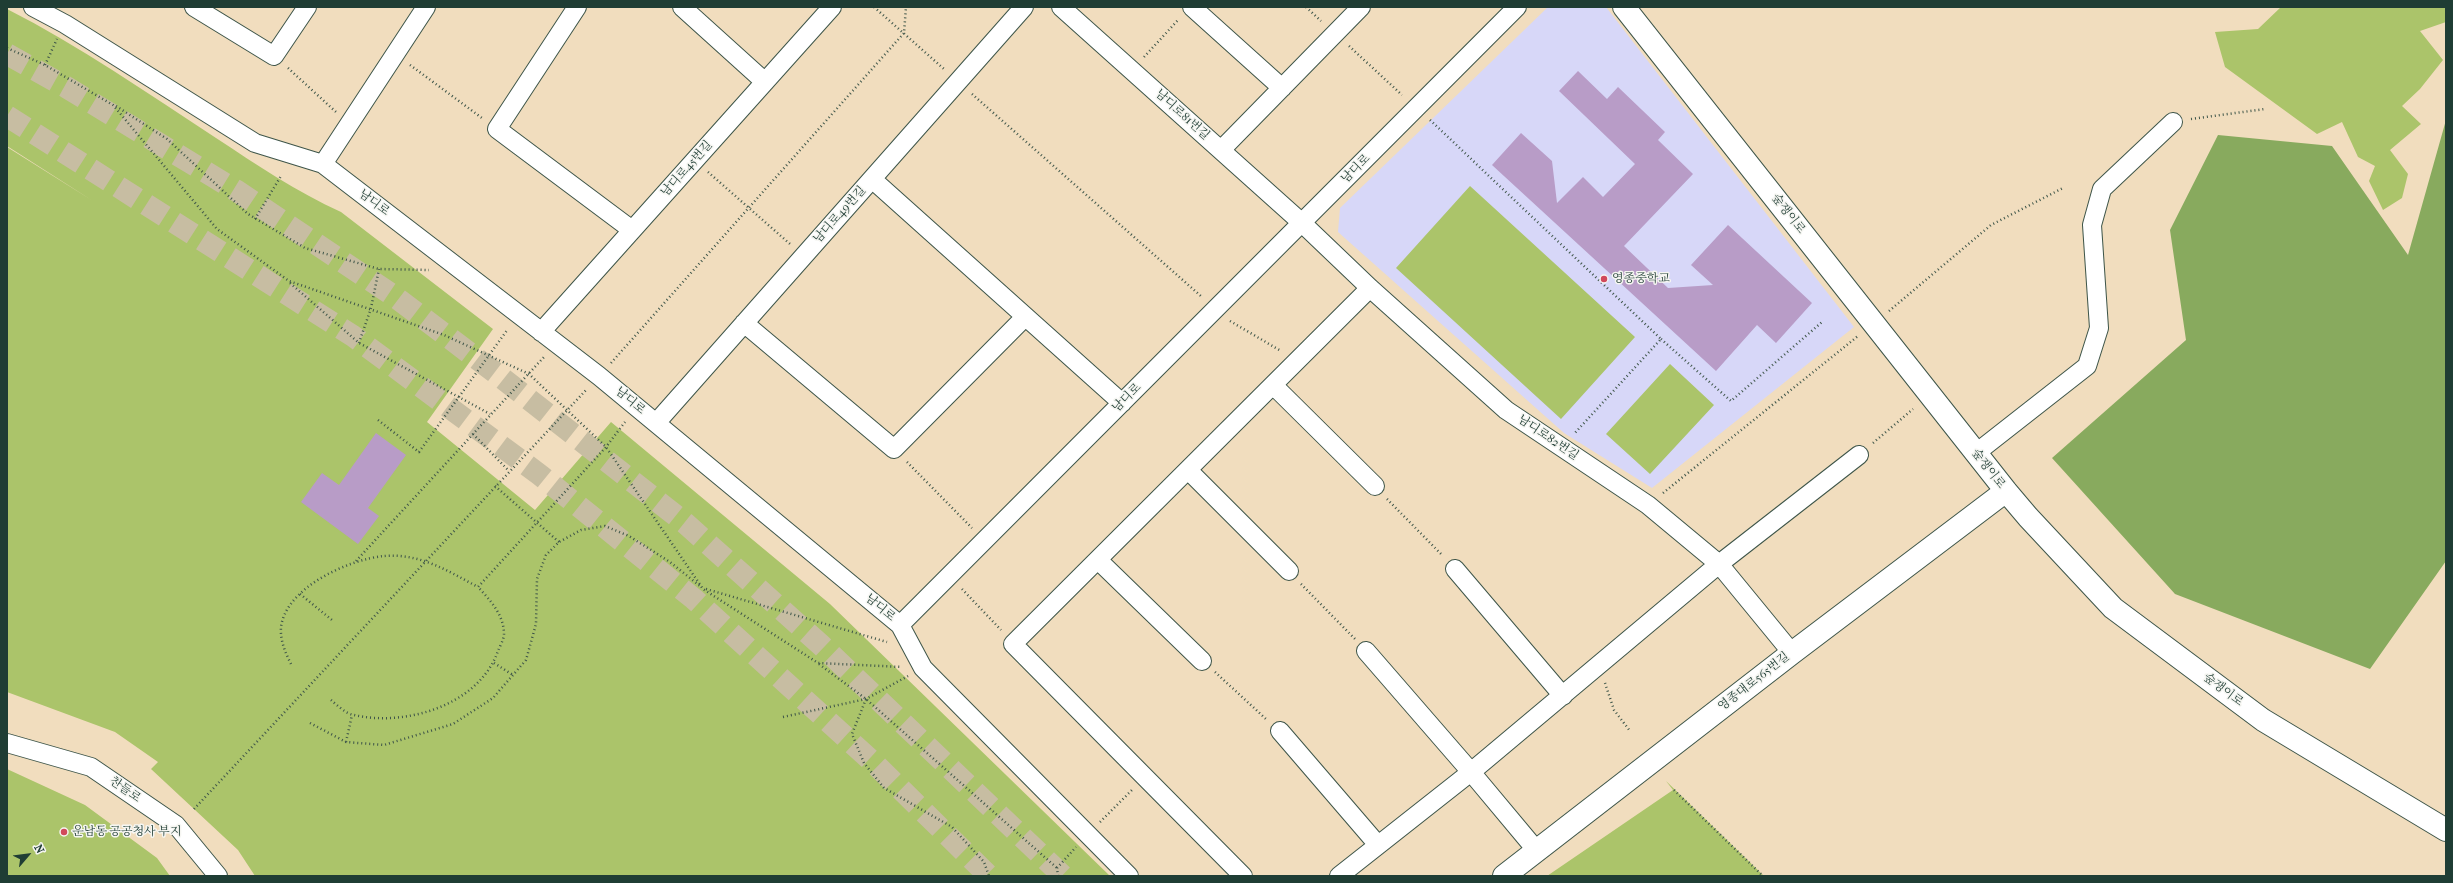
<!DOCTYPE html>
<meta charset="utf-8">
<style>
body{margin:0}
#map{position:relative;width:2453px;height:883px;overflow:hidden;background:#f1ddbe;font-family:"IM FELL French Canon",serif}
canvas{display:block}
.frame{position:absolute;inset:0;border:8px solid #1f3d34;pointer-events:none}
.north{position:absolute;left:8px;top:835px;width:40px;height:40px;-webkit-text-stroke:3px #f6f6f2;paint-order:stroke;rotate:62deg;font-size:11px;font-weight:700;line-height:16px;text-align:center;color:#1f3d34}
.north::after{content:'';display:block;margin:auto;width:14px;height:18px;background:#1f3d34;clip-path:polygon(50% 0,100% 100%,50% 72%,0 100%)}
</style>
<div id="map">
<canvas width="2453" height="883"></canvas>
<div class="frame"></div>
<div class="north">N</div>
</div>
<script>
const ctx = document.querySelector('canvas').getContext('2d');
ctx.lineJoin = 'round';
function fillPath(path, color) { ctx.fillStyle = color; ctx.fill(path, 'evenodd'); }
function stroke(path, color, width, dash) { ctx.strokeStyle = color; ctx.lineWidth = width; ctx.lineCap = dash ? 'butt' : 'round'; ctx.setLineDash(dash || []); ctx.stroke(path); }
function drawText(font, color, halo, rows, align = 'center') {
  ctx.font = font + ' "IM FELL French Canon","Noto Serif KR",serif'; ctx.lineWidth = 3; ctx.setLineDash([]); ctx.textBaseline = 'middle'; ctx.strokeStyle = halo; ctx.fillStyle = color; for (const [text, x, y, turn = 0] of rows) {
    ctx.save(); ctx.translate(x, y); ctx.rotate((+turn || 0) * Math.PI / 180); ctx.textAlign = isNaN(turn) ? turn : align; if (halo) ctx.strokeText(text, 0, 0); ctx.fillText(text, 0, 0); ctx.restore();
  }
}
fillPath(new Path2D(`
 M 1548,7 L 1606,7 L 1854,327 L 1652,488 L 1564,433 L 1338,232 L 1340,208 Z`), '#d7d7f8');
fillPath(new Path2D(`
 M 2281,7 L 2446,7 L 2446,22 L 2420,31 L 2443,60 L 2420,89 L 2402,106 L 2421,124 L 2390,150 L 2408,174 L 2402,198 L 2383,210 L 2369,181 L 2375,166 L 2358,157 L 2342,122 L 2317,134 L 2225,67 L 2215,32 L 2258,29 Z
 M 7,9 C 80,46 147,93 216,138 C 257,165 297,192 341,212 L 493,329 L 427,422 L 535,510 L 611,422 L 830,604 L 1110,876 L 255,876 L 238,850 L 151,769 L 158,762 L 115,732 L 7,692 L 7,147 L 93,201 L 7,146 Z
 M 1470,186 L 1635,337 L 1561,419 L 1396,268 Z
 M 1670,364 L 1714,405 L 1650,474 L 1606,434 Z
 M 7,769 L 85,805 L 157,858 L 170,876 L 7,876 Z
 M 1666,781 L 1764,876 L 1547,876 L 1673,790 Z`), '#abc46a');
fillPath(new Path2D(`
 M 2446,120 L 2446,561 L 2370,669 L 2175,594 L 2052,458 L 2186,340 L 2170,230 L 2218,135 L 2332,146 L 2408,255 Z`), '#88aa5e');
fillPath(new Path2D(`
 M 1578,71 L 1607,99 L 1618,87 L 1665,132 L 1658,140 L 1693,174 L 1624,246 L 1668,288 L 1713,285 L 1691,265 L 1728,225 L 1812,303 L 1776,343 L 1757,325 L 1716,371 L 1492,165 L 1521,133 L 1552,161 L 1557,203 L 1583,177 L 1603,197 L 1635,164 L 1559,91 Z
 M 376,433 L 406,455 L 368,508 L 379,516 L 358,544 L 301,502 L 322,473 L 339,485 Z`), '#b89cc7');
stroke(new Path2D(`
 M 7,54 L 66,87 L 237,191 L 394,296 L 497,374 L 685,523 L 821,645 L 1063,876
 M 7,116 L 353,336 L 540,475 L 694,599 L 875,764 L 989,876`), '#c7bda2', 22, [22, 11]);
const minor = new Path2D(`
 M 33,7 L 65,24 L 255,143 L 323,164
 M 194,7 L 274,56 L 307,7
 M 426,7 L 323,164 L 599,376 L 900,625 L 1517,7
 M 577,7 L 497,129 L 632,230
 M 682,7 L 765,82
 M 1061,7 L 1302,223 L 1370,288 L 1506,410 L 1648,505 L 1719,564 L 1792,653
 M 1192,7 L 1282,88
 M 1221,150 L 1361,7
 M 872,179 L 1122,403
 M 744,323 L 894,449 L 1025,317
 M 541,332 L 832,7
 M 1273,385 L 1375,486
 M 656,423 L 1024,7
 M 1976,453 L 2087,366 L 2099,328 L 2092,225 L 2102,189 L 2173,122
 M 1188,470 L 1289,571
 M 1098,560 L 1202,661
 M 1455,569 L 1563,696
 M 900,625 L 923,668 L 1129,876
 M 1366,651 L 1471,772 L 1537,851
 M 1280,731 L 1378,845
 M 7,743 L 91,767 L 176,825 L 218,876
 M 1243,876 L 1013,644 L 1370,288
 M 1339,876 L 1471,772 L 1719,564 L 1859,455`);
const tertiary = new Path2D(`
 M 1624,7 L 2006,491 L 2028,517 L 2113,608 L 2263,720 L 2446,830
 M 1504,876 L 1792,653 L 2006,491`);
stroke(minor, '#3e5549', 20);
stroke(tertiary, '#3e5549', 24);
stroke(new Path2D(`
 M 874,7 L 944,69
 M 1306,7 L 1321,21
 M 1349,46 L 1402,95
 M 7,48 L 45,65 L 113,105 L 217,229 L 289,281 L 444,335 L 529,374 L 606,447 L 703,589 L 818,663 L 902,667
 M 1144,57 L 1179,19
 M 45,65 L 57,39
 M 410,65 L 482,118
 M 288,68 L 336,112
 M 972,94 L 1202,297
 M 116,106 L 167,139 L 248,214 L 305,248 L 379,269 L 429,270
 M 2191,119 L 2265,109
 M 1430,120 L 1661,339 L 1574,434
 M 708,172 L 790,244
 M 255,219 L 281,176
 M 290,283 L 359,343 L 490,414
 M 1889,311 L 1991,225 L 2063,188
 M 1230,321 L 1281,351
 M 1661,339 L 1731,401 L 1822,322
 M 359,343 L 371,308 L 379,269
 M 611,363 L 904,33 L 906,7
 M 378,420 L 419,452 L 508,329
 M 473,434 L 509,471
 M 1873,443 L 1913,409
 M 907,462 L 972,528
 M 495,486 L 559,542
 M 1663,493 L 1858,336
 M 1387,499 L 1443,556
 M 356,561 L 544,357
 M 1301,584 L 1355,639
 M 706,589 L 887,642
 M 962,589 L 1001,630
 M 300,594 L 332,620
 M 494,663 L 513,675
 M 291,664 C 285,652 280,640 281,627 C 286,587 350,559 384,556 C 420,553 448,571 478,587
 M 819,664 L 866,699 L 1057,868
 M 1215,672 L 1266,719
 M 1605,683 L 1614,710 L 1630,731
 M 866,699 L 852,734 L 864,763 L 884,788 L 952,827 L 984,862 L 989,876
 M 331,700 C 337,705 346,714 354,715 C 406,727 479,705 498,651 C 500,646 504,639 504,634 C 504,615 490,600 478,587 L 606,447 L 625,422
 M 783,717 L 866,699 L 908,676
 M 310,723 L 346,742 L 384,745 L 453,724 L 493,698 L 526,660 L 536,624 L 537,579 L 546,555 L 559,542 L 581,530 L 605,526 L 629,536 L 670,562 L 700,586
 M 346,742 L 352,715
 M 1674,790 L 1763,876
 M 194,809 L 587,389
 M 1100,822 L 1132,790
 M 1058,876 L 1057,868 L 1076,847`), '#3e5549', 2.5, [1, 3]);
stroke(minor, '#fff', 18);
stroke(tertiary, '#fff', 22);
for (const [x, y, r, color] of [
 [1604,279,4,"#d1495b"],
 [64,832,4,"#d1495b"]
]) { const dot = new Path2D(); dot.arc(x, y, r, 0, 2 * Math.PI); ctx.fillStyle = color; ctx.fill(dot); stroke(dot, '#f6f6f2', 1.5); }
drawText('12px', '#1f3d34', '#f6f6f2', [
 ["남디로81번길",1182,115,42],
 ["남디로45번길",687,169,-48],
 ["남디로",1356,169,-45],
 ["남디로",374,203,37],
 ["숲쟁이로",1788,214,52],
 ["남디로49번길",840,215,-48],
 ["남디로",1127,398,-45],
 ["남디로",630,401,40],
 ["남디로82번길",1548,438,34],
 ["숲쟁이로",1988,469,52],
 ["남디로",880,608,40],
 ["영종대로565번길",1754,682,-38],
 ["숲쟁이로",2223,690,37],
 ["찬들로",125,790,35]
]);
drawText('12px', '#1f3d34', '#f6f6f2', [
 ["영종중학교",1612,279],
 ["운남동 공공청사 부지",72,832]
], 'left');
</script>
